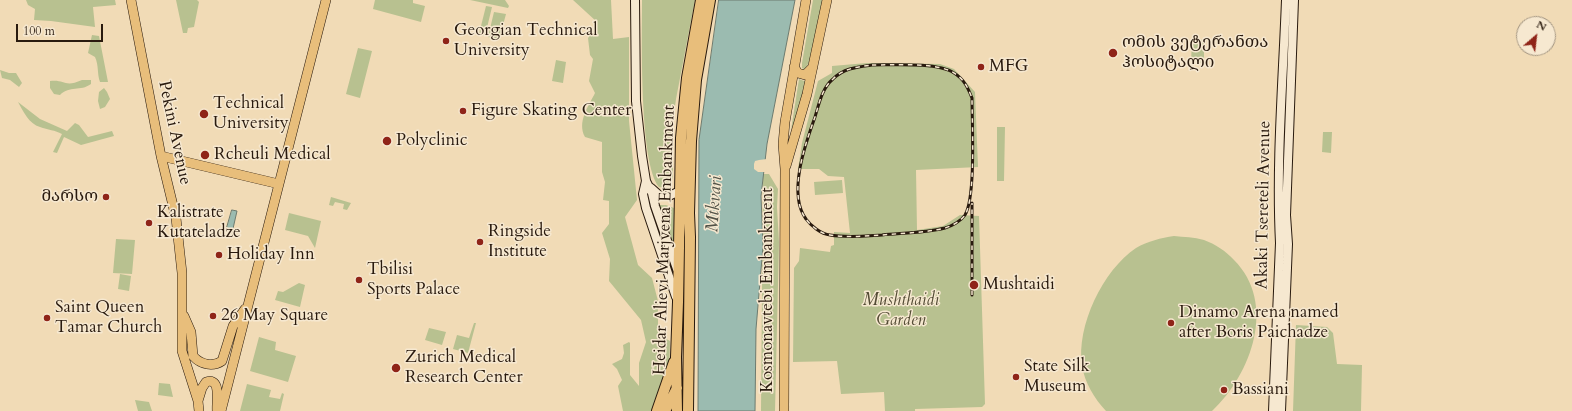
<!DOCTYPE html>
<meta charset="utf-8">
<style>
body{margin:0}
#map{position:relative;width:1572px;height:411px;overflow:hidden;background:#f1dbb6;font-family:Cardo,serif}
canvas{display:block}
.north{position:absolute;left:1516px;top:16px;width:40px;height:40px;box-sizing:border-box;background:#f6e8d0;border:1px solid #a49682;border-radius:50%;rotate:28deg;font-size:11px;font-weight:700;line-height:16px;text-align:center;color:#291a0e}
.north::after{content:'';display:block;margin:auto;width:14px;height:18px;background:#8f2418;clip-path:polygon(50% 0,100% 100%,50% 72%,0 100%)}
.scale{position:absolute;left:16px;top:24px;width:87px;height:18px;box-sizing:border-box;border:2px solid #291a0e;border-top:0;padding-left:5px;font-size:12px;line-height:14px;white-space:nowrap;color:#291a0e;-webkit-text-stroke:3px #f6e8d0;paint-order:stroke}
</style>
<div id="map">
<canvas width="1572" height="411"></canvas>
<div class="north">N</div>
<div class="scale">100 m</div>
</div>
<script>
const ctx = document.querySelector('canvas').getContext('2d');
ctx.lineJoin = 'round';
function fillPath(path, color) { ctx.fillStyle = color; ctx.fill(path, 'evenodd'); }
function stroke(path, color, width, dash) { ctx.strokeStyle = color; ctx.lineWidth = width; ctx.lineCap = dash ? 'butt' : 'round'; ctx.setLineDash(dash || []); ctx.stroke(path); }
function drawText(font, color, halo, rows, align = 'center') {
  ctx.font = font + ' Cardo,"Noto Serif Georgian",serif'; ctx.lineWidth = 3; ctx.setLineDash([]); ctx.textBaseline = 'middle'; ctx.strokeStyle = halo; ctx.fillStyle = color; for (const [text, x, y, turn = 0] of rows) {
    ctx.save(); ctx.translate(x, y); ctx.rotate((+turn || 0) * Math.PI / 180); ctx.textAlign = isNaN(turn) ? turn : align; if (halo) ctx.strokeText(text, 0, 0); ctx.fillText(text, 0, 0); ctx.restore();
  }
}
fillPath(new Path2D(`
 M 26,0 L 115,0 L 116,5 L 93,7 L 95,27 L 51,21 L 34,20 L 35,9 L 28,5 Z
 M 176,0 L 197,0 L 199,2 L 194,27 L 188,28 L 187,33 L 183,33 Z
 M 375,0 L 413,0 L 413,3 L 425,6 L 421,22 L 373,9 Z
 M 470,0 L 505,0 L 509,6 L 508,8 Z
 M 573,0 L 611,0 L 613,39 L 629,37 L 629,121 L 637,200 L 625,217 L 638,265 L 652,278 L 658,301 L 658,331 L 656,329 L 661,336 L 670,341 L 669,374 L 658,411 L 623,411 L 618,386 L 622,380 L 617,369 L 612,364 L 622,359 L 624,353 L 623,345 L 629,342 L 630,343 L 630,375 L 639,386 L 639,363 L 646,342 L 641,320 L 609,281 L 610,259 L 602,233 L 609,224 L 609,201 L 603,200 L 605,182 L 602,172 L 602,142 L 585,137 C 577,122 588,107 595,93 L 589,81 L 593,59 L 590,55 L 588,38 L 597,27 L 597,22 Z
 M 642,0 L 695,0 L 676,99 L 673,122 L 673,178 C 669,185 667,188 659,187 C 639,163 642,36 642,0 Z
 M 813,0 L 823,0 L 810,60 L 805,70 L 802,68 L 802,63 Z
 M 486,6 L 492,7 L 485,36 L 476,34 L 479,34 Z
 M 494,12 L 506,14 L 499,40 L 488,37 Z
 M 92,35 L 99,36 L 108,82 L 100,82 C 97,74 99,66 95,57 L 88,53 Z
 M 1192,39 L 1204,40 L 1204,63 L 1191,63 Z
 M 358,48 L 372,51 L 360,98 L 346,94 Z
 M 556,60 L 566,62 L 563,83 L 552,81 Z
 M 867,63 L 940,64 L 954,69 L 975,92 L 978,167 L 916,170 L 917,230 L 943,226 L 960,215 L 979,216 L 985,404 L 982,407 L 915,409 L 915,411 L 885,411 L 884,392 L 841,394 L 837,361 L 793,362 L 794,268 L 799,261 L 800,248 L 830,252 L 831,246 L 834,245 L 834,232 L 850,233 L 844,177 L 828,176 L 819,169 L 798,169 L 802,143 L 818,81 L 832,73 L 832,66 Z
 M 0,70 L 9,73 L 16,73 L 22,83 L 19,87 L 10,80 L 2,78 Z
 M 799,79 L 804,81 L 807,80 L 799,110 L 791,130 Z
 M 82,80 L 91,80 L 91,84 C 80,92 70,85 60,95 L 54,94 L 50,88 L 50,81 C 65,79 64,88 82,80 Z
 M 104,88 L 107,92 L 110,99 L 105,107 L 100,109 L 98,101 L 99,92 Z
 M 18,102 L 40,119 L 67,131 L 75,123 L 79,125 L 88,137 L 112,131 L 114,136 L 81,145 L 64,137 L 57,153 L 53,152 L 62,134 C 55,130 48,130 40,127 C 29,124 23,111 18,102 Z
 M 997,127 L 1005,127 L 1004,181 L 997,181 Z
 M 1323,132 L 1332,132 L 1331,153 L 1322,152 Z
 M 763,174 L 769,174 L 778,189 L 777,207 L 779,242 L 775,411 L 761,411 Z
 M 842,180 L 843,193 L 815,195 L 814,182 Z
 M 331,197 L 351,203 L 347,210 L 343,209 L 344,204 L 335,202 L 333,206 L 329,205 Z
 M 657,205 L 666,205 L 674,208 L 674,252 Z
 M 289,213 L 321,221 L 315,248 L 308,236 L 285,230 Z
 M 1174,236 C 1184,237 1194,237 1204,240 C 1215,244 1226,251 1234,260 C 1277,303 1252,374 1212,411 L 1106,411 C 1094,398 1085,383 1082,366 C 1076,326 1103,270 1136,248 C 1148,241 1161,238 1174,236 Z
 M 116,239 L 135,240 L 132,274 L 113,273 Z
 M 120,274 L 131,276 L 129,291 L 118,289 Z
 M 299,283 L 305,285 L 300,307 L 275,300 L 278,291 L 283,292 Z
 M 474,323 L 476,323 L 468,353 L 453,349 L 457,335 L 469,338 Z
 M 1296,325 L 1327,327 L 1333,333 L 1337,364 L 1362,365 L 1361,411 L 1293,411 Z
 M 429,328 L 446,332 L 442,345 L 425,340 Z
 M 259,337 L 276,342 L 275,350 L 296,356 L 288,382 L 250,371 Z
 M 159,383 L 170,384 L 173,397 L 158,395 Z
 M 247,384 L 271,390 L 269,397 L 280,399 L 282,393 L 284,394 L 280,411 L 240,411 Z
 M 135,400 L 149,402 L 152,411 L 138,411 Z`), '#b8c190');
const water = new Path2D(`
 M 719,0 L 795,0 L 767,144 L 761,196 L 763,246 L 756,329 L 755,411 L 698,411 L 699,140 Z
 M 232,210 L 237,211 L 232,233 L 226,231 Z`);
fillPath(water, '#9bbbb0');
stroke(water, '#6d7b6f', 1);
fillPath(new Path2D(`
 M 767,159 L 766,172 L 758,172 L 754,169 L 754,164 L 755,161 L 759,160 Z`), '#f1dbb6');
const secondary = new Path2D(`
 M 635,0 L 636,101 L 642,156 L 646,181 L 652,193 L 655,206 L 677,269
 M 646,181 L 643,194 L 646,208 L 676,297
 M 651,188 L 660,196 L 669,196 L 684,189
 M 1273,411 L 1280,243 C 1276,162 1283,81 1286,0
 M 1281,411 L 1288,244 L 1286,215 L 1294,0`);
const primary = new Path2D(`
 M 131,0 L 161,156 L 176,218 L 182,273 L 182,351 L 198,401 L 199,411
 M 794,67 L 798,73 L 805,75 L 813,67
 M 161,156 L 279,184
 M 786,166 L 807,94 L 827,0
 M 184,316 L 191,332 L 193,356 C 201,365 213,367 222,361 L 233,326 L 245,309
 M 198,401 L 202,388 L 206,382 C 222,377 216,402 217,411
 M 221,411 L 326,0
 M 784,411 L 785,169 L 783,144 L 785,122 L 806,0`);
const highway = new Path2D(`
 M 657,411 L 674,362
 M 665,411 L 677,388
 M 677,411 L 676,357 L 678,302 L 681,138 L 687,78 L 701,0
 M 688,411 L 690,237 L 689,213 L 691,141 L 696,80 L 710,0`);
stroke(secondary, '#291a0e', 10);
stroke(primary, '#291a0e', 10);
stroke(highway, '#291a0e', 12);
stroke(secondary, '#f6e8d0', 8);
stroke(primary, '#e8be7b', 9);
stroke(highway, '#e8be7b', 10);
const rail = new Path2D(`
 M 872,65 C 892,65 938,62 954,73 C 964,79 968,88 972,98 C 972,122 976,197 965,215 C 961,221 952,226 945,228 C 924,233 903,233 882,235 C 865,236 847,238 830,235 C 821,234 811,226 806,219 C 787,194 806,142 815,117 C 819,104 822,88 833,79 C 844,68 857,67 872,65 Z
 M 972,295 L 972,203`);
stroke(rail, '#291a0e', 3);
stroke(rail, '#f6e8d0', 1.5, [4.5]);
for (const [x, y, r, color] of [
 [446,41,4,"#8f2418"],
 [1113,53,5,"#8f2418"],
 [981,67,4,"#8f2418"],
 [463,111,4,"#8f2418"],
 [204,114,5,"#8f2418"],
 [387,141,5,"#8f2418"],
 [205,155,5,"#8f2418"],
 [106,197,4,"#8f2418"],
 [149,223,4,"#8f2418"],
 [480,242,4,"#8f2418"],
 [219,255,4,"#8f2418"],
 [359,280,4,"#8f2418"],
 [974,285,5,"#8f2418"],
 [213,316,4,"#8f2418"],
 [47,318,4,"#8f2418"],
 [1171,323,4,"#8f2418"],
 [396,368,5,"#8f2418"],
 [1016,377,4,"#8f2418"],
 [1224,390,4,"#8f2418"]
]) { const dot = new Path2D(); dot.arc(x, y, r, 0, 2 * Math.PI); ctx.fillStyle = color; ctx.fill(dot); stroke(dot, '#f6e8d0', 1.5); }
drawText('17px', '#291a0e', '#f6e8d0', [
 ["Georgian Technical",454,31],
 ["University",454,51],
 ["ომის ვეტერანთა",1122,43],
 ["ჰოსიტალი",1122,63],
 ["MFG",989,67],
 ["Technical",213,104],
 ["University",213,124],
 ["Figure Skating Center",471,111],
 ["Polyclinic",396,141],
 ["Rcheuli Medical",214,155],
 ["მარსო",98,197,"right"],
 ["Kalistrate",157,213],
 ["Kutateladze",157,233],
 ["Ringside",488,232],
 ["Institute",488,252],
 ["Holiday Inn",227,255],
 ["Tbilisi",367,270],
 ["Sports Palace",367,290],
 ["Mushtaidi",983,285],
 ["Saint Queen",55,308],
 ["Tamar Church",55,328],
 ["Dinamo Arena named",1179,313],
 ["after Boris Paichadze",1179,333],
 ["26 May Square",221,316],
 ["Zurich Medical",405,358],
 ["Research Center",405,378],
 ["State Silk",1024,367],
 ["Museum",1024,387],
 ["Bassiani",1232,390]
], 'left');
drawText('17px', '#291a0e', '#f6e8d0', [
 ["Pekini Avenue",174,133,78],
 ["Akaki Tsereteli Avenue",1264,205,-89],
 ["Heidar Alievi Marjvena Embankment",665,240,-88],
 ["Kosmonavtebi Embankment",768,290,-90]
]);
drawText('italic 17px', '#544c35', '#f6e8d0', [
 ["Mushthaidi",901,301],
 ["Garden",901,321]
]);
drawText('italic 18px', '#515247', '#f6e8d0', [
 ["Mtkvari",715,204,-86]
]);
</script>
